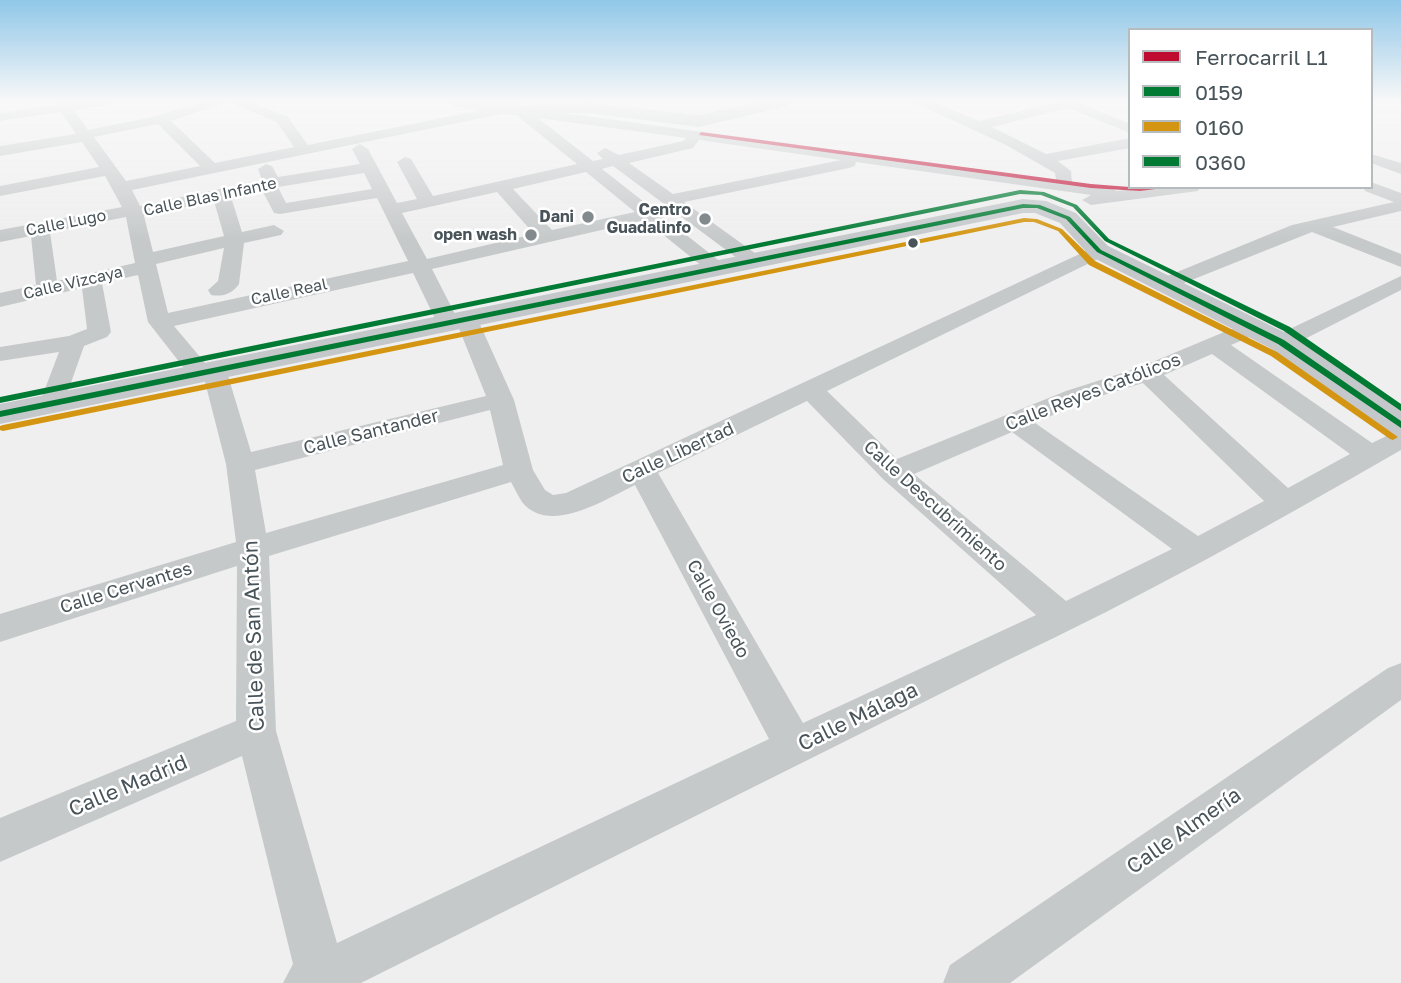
<!DOCTYPE html>
<meta charset="utf-8">
<style>
body{margin:0}
#map{position:relative;width:1401px;height:983px;overflow:hidden;background:#efefef;font-family:"Golos Text",sans-serif}
canvas{display:block}
.legend{position:absolute;left:1128px;top:28px;width:245px;height:161px;box-sizing:border-box;background:#fff;border:2px solid #b6bbbd;margin:0;padding:9px 12px;list-style:none;font-size:21px;color:#485459}
.legend li{display:flex;align-items:center;gap:14px;height:35px}
.legend b{width:35px;border:2px solid #b6bbbd}
</style>
<div id="map">
<canvas width="1401" height="983"></canvas>
<ul class="legend">
<li><b style="height:9px;background:#c00b31"></b>Ferrocarril L1</li>
<li><b style="height:9px;background:#017a33"></b>0159</li>
<li><b style="height:9px;background:#d49612"></b>0160</li>
<li><b style="height:9px;background:#017a33"></b>0360</li>
</ul>
</div>
<script>
const ctx = document.querySelector('canvas').getContext('2d');
ctx.lineJoin = 'round';
function fillPath(path, color) { ctx.fillStyle = color; ctx.fill(path, 'evenodd'); }
function stroke(path, color, width, dash) { ctx.strokeStyle = color; ctx.lineWidth = width; ctx.lineCap = dash ? 'butt' : 'round'; ctx.setLineDash(dash || []); ctx.stroke(path); }
function drawText(font, color, halo, rows, align = 'center') {
  ctx.font = font + ' "Golos Text",sans-serif'; ctx.lineWidth = 5; ctx.setLineDash([]); ctx.textBaseline = 'middle'; ctx.strokeStyle = halo; ctx.fillStyle = color; for (const [text, x, y, turn = 0] of rows) {
    ctx.save(); ctx.translate(x, y); ctx.rotate((+turn || 0) * Math.PI / 180); ctx.textAlign = isNaN(turn) ? turn : align; if (halo) ctx.strokeText(text, 0, 0); ctx.fillText(text, 0, 0); ctx.restore();
  }
}
fillPath(new Path2D(`
 M 54,102 L 110,102 L 103,106 L 74,110 L 88,130 L 152,117 L 204,102 L 227,102 L 171,121 L 215,163 L 294,147 L 277,122 L 228,102 L 249,102 L 287,116 L 308,145 L 506,105 L 513,109 L 506,113 L 132,190 L 140,206 L 262,180 L 258,169 L 266,164 L 272,166 L 278,177 L 360,164 L 352,149 L 360,144 L 368,149 L 397,203 L 417,199 L 397,162 L 405,157 L 411,159 L 433,196 L 577,164 L 515,114 L 513,111 L 520,107 L 1056,180 L 1055,173 L 1006,145 L 913,102 L 933,102 L 979,121 L 1058,102 L 1084,102 L 1082,104 L 1130,124 L 1130,133 L 1068,108 L 992,127 L 1046,154 L 1130,138 L 1130,148 L 1058,161 L 1071,171 L 1072,182 L 1109,187 L 1117,191 L 1149,187 L 1200,187 L 1198,191 L 1091,205 L 1082,200 L 1091,195 L 856,162 L 855,166 L 849,168 L 684,202 L 759,256 L 762,260 L 759,264 L 745,264 L 613,166 L 602,169 L 722,263 L 725,267 L 722,271 L 708,271 L 645,220 L 432,269 L 457,318 L 467,313 L 475,315 L 478,320 L 514,400 L 533,470 L 545,490 L 553,495 L 566,493 L 1099,245 L 1106,247 L 1109,251 L 1106,255 L 827,391 L 897,459 L 1066,391 L 1138,368 L 1253,320 L 1261,322 L 1264,327 L 1261,332 L 1231,345 L 1372,443 L 1401,429 L 1401,450 C 1271,525 1140,598 1004,662 L 361,983 L 283,983 L 293,964 L 242,756 L 0,862 L 0,818 L 236,721 L 237,566 L 0,642 L 0,614 L 236,542 L 226,464 L 204,378 L 191,377 L 148,322 L 138,275 L 102,283 L 111,332 L 107,337 L 84,346 L 62,408 L 53,410 L 44,408 L 40,402 L 59,352 L 0,361 L 0,347 L 69,336 L 87,329 L 82,288 L 0,307 L 0,293 L 36,285 L 31,236 L 0,242 L 0,230 L 122,207 L 105,176 L 0,196 L 0,186 L 99,167 L 82,142 L 0,156 L 0,146 L 76,134 L 61,112 L 0,121 L 0,113 L 56,105 ZM 538,118 L 686,138 L 683,141 L 619,155 L 605,148 L 597,153 L 603,159 L 593,161 ZM 158,124 L 200,166 L 126,181 L 94,137 ZM 699,140 L 841,160 L 673,194 L 629,163 L 693,148 ZM 586,172 L 635,212 L 552,230 L 513,189 ZM 364,173 L 372,189 L 286,203 L 278,187 ZM 262,190 L 274,213 L 280,214 L 377,198 L 408,261 L 168,313 L 156,264 L 224,248 L 218,281 L 208,290 L 211,295 C 223,297 232,294 239,284 L 244,243 L 281,235 L 284,231 L 274,225 L 242,232 L 231,197 ZM 497,192 L 534,234 L 427,259 L 402,213 ZM 214,201 L 224,236 L 153,252 L 144,216 ZM 126,217 L 135,263 L 57,281 L 50,232 ZM 413,273 L 440,329 L 448,331 L 458,326 L 486,396 L 251,452 L 226,369 L 223,364 L 206,364 L 174,326 ZM 1212,354 L 1350,454 L 1288,488 L 1164,375 ZM 1143,383 L 1264,501 L 1198,536 L 1035,423 L 1084,401 ZM 807,401 L 883,479 L 1036,615 L 803,723 L 658,473 ZM 490,410 L 503,465 L 266,533 L 255,470 ZM 1012,432 L 1172,549 L 1066,601 L 914,474 ZM 511,482 C 515,489 518,496 522,502 C 549,536 606,499 635,485 L 769,739 L 337,943 L 276,731 L 269,556 Z
 M 1371,154 L 1401,163 L 1401,174 L 1371,163 Z
 M 1371,182 L 1401,193 L 1401,211 L 1333,227 L 1401,254 L 1401,267 L 1312,232 L 1174,287 L 1160,287 L 1156,283 L 1160,279 L 1292,225 L 1394,202 L 1365,191 L 1363,187 L 1371,187 Z
 M 1401,276 L 1401,290 L 1289,347 L 1273,347 L 1269,342 L 1273,337 Z
 M 1401,663 L 1401,700 L 1010,983 L 943,983 L 950,965 L 1388,668 Z`), '#c6c9ca');
fillPath(new Path2D(`
 M 447,102 L 519,102 L 517,105 L 520,106 L 588,103 L 699,115 L 757,102 L 791,102 L 788,106 L 699,127 L 588,113 L 540,113 L 520,116 L 456,107 Z
 M 1023,199 L 1046,201 L 1076,213 L 1108,246 L 1292,336 L 1401,409 L 1401,436 L 1389,433 L 1270,348 L 1090,256 L 1060,223 L 1035,213 L 1023,213 L 0,424 L 0,404 Z`), '#c4c8ca');
stroke(new Path2D(`
 M 657,128 L 701,134`), '#c2c4c5', 2);
fillPath(new Path2D(`
 M 1023,204 L 1040,205 L 1070,217 L 1101,250 L 1284,340 L 1401,421 L 1401,428 L 1278,344 L 1097,252 L 1066,219 L 1037,208 L 1023,208 L 0,417 L 0,411 Z`), '#017a33');
fillPath(new Path2D(`
 M 1024,218 L 1037,219 L 1062,229 L 1095,261 L 1277,352 L 1398,437 L 1393,440 L 1390,439 L 1271,356 L 1089,265 L 1058,231 L 1034,222 L 1024,222 L 3,431 L 0,430 L 0,426 L 3,425 Z`), '#d49612');
fillPath(new Path2D(`
 M 1020,190 L 1044,192 L 1077,205 L 1109,239 L 1290,327 L 1401,404 L 1401,411 L 1284,331 L 1105,241 L 1073,207 L 1041,195 L 1020,194 L 0,403 L 0,397 Z`), '#017a33');
fillPath(new Path2D(`
 M 701,132 L 1091,184 L 1130,187 L 1171,187 L 1140,191 L 1091,188 L 699,135 Z`), '#c00b31');
const sky = ctx.createLinearGradient(0, 0, 0, 240);
sky.addColorStop(0, '#90c7e8');
sky.addColorStop(0.42, '#f8f8f8');
sky.addColorStop(1, '#f8f8f800');
ctx.fillStyle = sky;
ctx.fillRect(0, 0, 1401, 240);
for (const [x, y, r, color] of [
 [588,217,7,"#828a8e"],
 [705,219,7,"#828a8e"],
 [531,235,7,"#828a8e"],
 [913,243,6,"#485459"]
]) { const dot = new Path2D(); dot.arc(x, y, r, 0, 2 * Math.PI); ctx.fillStyle = color; ctx.fill(dot); stroke(dot, '#fff', 2.5); }
drawText('16px', '#485459', '#fff', [
 ["Calle Blas Infante",210,197,-12],
 ["Calle Lugo",66,223,-11],
 ["Calle Vizcaya",73,283,-13],
 ["Calle Real",289,292,-12]
]);
drawText('bold 16px', '#485459', '#fff', [
 ["Centro",691,210],
 ["Guadalinfo",691,228],
 ["Dani",574,217],
 ["open wash",517,235]
], 'right');
drawText('18px', '#485459', '#fff', [
 ["Calle Reyes Católicos",1093,392,-21],
 ["Calle Santander",371,432,-14],
 ["Calle Libertad",678,453,-25],
 ["Calle Descubrimiento",935,506,42],
 ["Calle Cervantes",126,588,-17],
 ["Calle Oviedo",718,609,61]
]);
drawText('21px', '#485459', '#fff', [
 ["Calle de San Antón",254,636,-92],
 ["Calle Málaga",858,717,-26],
 ["Calle Madrid",128,786,-23],
 ["Calle Almería",1184,831,-35]
]);
</script>
